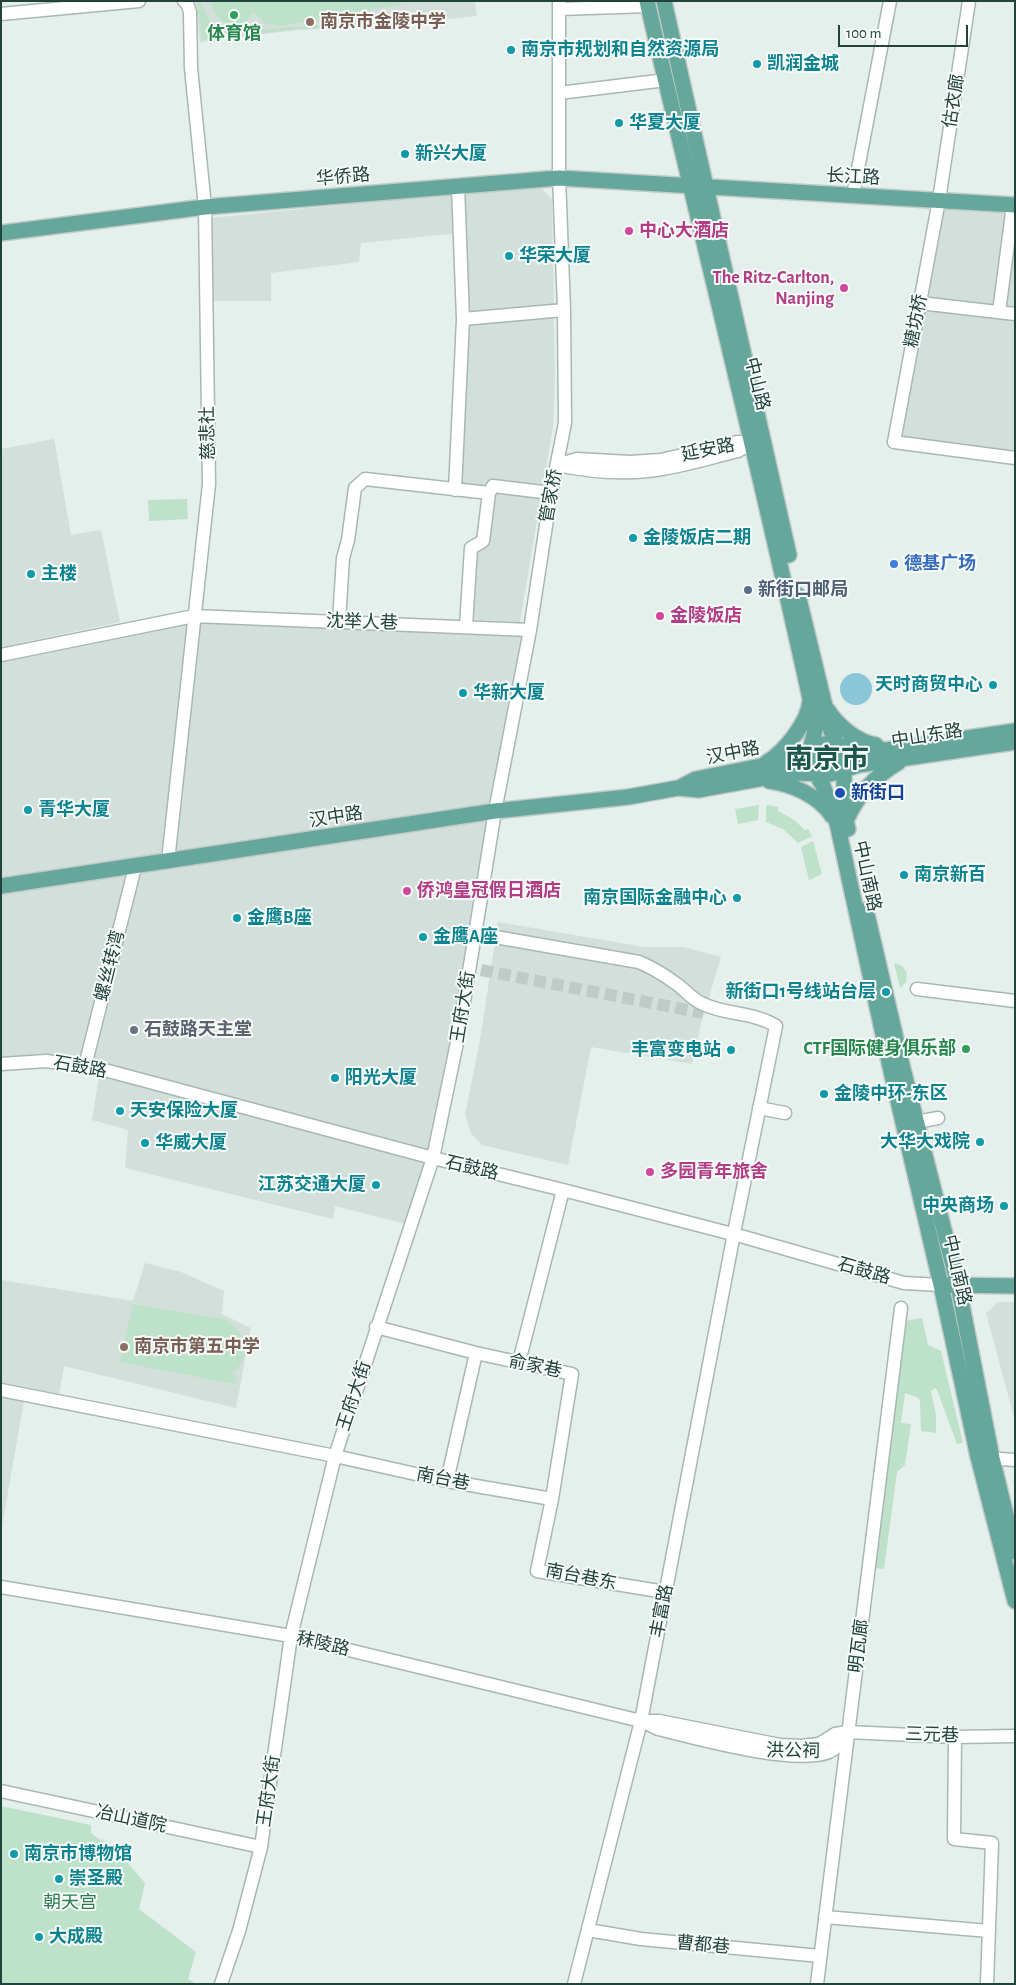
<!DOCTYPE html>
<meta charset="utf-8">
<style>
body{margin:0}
#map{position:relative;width:1016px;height:1985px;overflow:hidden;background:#e5efeb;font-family:"Alegreya Sans",sans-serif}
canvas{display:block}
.frame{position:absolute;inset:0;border:2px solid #22423c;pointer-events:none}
.scale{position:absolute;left:838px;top:25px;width:130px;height:22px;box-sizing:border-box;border:2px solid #22423c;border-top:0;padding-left:6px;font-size:15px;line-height:18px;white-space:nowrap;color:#22423c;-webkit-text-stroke:4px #f6fbf9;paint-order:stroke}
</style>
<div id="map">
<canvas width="1016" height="1985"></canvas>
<div class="frame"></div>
<div class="scale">100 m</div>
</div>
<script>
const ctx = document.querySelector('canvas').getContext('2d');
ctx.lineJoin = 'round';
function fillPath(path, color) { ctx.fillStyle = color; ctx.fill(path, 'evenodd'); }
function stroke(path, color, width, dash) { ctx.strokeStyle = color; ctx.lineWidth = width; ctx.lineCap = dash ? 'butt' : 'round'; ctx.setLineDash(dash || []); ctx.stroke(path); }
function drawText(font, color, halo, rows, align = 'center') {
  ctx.font = font + ' "Alegreya Sans","Noto Sans SC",sans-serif'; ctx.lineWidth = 4; ctx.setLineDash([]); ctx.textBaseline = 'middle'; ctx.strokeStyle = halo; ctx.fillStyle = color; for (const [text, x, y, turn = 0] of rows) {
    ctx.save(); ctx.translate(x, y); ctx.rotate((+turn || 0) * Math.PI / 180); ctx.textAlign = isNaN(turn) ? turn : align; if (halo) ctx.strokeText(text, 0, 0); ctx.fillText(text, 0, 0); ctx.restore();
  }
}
fillPath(new Path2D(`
 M 195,1 L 475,1 L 477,16 L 381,26 L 297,30 L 200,42 Z
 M 541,188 L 552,199 L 555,380 L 553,427 L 520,622 L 466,619 L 471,548 L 483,540 L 489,494 L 455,490 L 460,233 L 361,243 L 359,262 L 271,273 L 271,301 L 212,301 L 211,218 L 409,198 Z
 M 939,200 L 1015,212 L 1015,458 L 894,442 Z
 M 54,439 L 71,535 L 101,530 L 120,622 L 1,647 L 1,449 Z
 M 194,616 L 530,630 L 459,1033 L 410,1225 L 335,1206 L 333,1219 L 125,1168 L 128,1130 L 92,1120 L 100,1069 L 1,1064 L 1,655 Z
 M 498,922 L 644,947 L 684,947 L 721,957 L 701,1024 L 692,1064 L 591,1047 L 568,1165 L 482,1145 L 471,1133 L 465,1115 L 480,1040 Z
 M 145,1263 L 181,1272 L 224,1291 L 222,1314 L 251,1328 L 236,1408 L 64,1366 L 58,1401 L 25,1395 L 1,1532 L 1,1280 L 133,1301 Z
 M 998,1302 L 1015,1302 L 1015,1421 L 986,1313 Z`), '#d3dfda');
fillPath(new Path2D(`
 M 197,1 L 201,1 C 205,14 212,28 226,32 L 395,20 L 395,24 L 298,29 L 202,40 Z
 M 210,1 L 410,1 L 397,5 L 280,26 L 264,23 L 253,12 C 238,37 217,24 210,1 Z
 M 187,499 L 188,519 L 149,521 L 148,500 Z
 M 759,805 L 758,820 L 738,824 L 735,809 Z
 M 766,805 L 778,807 L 778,811 L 794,820 L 805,830 L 808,829 L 812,836 L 798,843 L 783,829 L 766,822 Z
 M 813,841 L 822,874 L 809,880 L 801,847 Z
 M 894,963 L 902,966 L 907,973 L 906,982 L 900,988 Z
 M 133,1304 L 225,1319 C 247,1333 254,1356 231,1374 L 237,1376 L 235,1384 L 120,1362 Z
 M 922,1318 L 928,1345 L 941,1351 L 963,1443 L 957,1444 L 937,1390 L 935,1388 L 931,1391 L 936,1415 L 936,1433 L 921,1431 L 920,1402 L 919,1398 L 905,1393 L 901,1423 L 911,1424 L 905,1465 L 897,1472 L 884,1569 L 874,1568 L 905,1321 Z
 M 1,1806 L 91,1825 L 91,1833 L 99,1839 L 110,1843 L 145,1883 L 139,1909 L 196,1952 L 188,1979 L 196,1984 L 1,1984 Z`), '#bde1c9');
fillPath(new Path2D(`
 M840 689a16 16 0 1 1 32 0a16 16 0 1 1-32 0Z`), '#8ac6d7');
stroke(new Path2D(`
 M 481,970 L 703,1013`), '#beccc8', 12, [12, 6]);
const minor = new Path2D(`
 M 969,1 L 939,200 L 894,442 L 1015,458
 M 559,9 L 649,6
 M 1,14 L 139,1
 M 559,93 L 666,80
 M 458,186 L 463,319 L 564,310
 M 853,195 L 890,1
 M 920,303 L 1015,314
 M 999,312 L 1013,205
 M 560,464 L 577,459 L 630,462 L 661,460 L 737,442 L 752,443
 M 557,465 C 586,471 619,474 648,471 C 678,468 709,458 738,451 L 752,443
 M 455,490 L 463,319
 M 339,621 L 343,558 L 348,540 L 355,488 L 365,479 L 489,493 L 493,486 L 551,493
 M 466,626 L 471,548 L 483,541 L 489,493
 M 1,655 L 194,616 L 530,630
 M 168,861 L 209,484 L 205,207 L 191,68 L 190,12 L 187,3 L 184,1
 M 484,935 L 639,962 C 653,968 666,976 678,985 C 686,991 693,1000 703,1004 C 726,1015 754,1012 776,1026 L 735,1228 L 641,1721 L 574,1984
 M 917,989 L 1015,1001
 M 1,1064 L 46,1061 L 101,1069 L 433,1158 L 563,1190 L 744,1237 L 904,1283 L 941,1285
 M 85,1066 L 135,867
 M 759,1108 L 785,1113
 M 916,1122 L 938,1118
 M 376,1327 L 476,1353 L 572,1374 L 552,1499 L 537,1571 L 665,1592
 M 519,1362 L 563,1190
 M 1,1390 L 335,1456 L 447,1481 L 552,1499
 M 985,1458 L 1015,1460
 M 447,1481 L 476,1353
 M 1,1587 L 291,1636 L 641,1721 L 659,1721 L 780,1745 L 801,1746 L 819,1744 L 835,1734 L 848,1732 L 955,1737 L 1015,1736
 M 648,1724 L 658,1729 C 695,1738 795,1766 829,1752 C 838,1748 843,1740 848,1733
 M 955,1737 L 954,1839 L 992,1843 L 987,1984
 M 1,1791 L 261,1847
 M 825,1917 L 989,1931
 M 588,1930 L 641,1939 L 820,1956
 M 221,1984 L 239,1931 L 261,1847 L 291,1636 L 335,1456 L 433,1158 L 459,1033 L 495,811 L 530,630 L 551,493 L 565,423 L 564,310 L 559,176 L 559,1
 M 817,1984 L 901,1308`);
const major = new Path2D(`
 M 647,1 C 703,243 764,484 816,726 L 810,750 L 810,764 L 823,786 L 837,823 L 891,1071 L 941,1285 L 978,1457 L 1015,1601
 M 664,1 L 789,555
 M 1,233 L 205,207 L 559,178 L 1015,205
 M 798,595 L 831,731 L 844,758 L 844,813 L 848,829
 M 827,709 C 837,725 857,742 876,745
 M 766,763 C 784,752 809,722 810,700
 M 769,781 C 792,784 819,796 832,816
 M 679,788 L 696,779 L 791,760 L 823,744 L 886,750 L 1015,731
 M 846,821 C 858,794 874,777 899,762
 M 1,886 L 495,811 L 628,797 L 678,788 L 698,790 L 792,773 L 830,774 L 859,765 L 1015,742
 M 866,910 L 903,1069 L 958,1285 L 992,1458 L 1015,1552
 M 948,1285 L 1015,1286`);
stroke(minor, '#a7b8b3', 15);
stroke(major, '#c1cac8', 18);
stroke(minor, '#fff', 12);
stroke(major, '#66a79b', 15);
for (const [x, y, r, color] of [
 [234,15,5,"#2e9e5b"],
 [310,22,5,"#8d6e63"],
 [511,50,5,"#0f9aa8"],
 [757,64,5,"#0f9aa8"],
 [619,123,5,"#0f9aa8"],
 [405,154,5,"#0f9aa8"],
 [629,231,5,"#d1479c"],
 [509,256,5,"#0f9aa8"],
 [844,288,5,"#d1479c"],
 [633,538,5,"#0f9aa8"],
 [894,564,5,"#3f7fe0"],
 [31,574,5,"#0f9aa8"],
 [748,590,5,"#5c6f8a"],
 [660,616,5,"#d1479c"],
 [993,685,5,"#0f9aa8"],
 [463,693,5,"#0f9aa8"],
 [840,793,6,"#1a4fb4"],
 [28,810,5,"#0f9aa8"],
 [904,875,5,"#0f9aa8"],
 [407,891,5,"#d1479c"],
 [737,898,5,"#0f9aa8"],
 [237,918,5,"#0f9aa8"],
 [423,937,5,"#0f9aa8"],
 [886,992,5,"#0f9aa8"],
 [134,1030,5,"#6b7280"],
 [966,1049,5,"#2e9e5b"],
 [731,1050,5,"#0f9aa8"],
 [335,1078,5,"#0f9aa8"],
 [824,1094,5,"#0f9aa8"],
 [120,1111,5,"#0f9aa8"],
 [980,1142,5,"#0f9aa8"],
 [145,1143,5,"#0f9aa8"],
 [650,1172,5,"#d1479c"],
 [376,1185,5,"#0f9aa8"],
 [1004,1206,5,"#0f9aa8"],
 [124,1347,5,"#8d6e63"],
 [14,1854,5,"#0f9aa8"],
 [59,1879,5,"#0f9aa8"],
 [39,1937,5,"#0f9aa8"]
]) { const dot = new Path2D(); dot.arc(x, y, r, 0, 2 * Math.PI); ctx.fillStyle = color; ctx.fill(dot); stroke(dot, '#f6fbf9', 2); }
drawText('bold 18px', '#785e54', '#f6fbf9', [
 ["南京市金陵中学",320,22],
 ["南京市第五中学",134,1347]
], 'left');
drawText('bold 18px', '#27864d', '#f6fbf9', [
 ["体育馆",234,34],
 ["CTF国际健身俱乐部",956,1049,"right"]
]);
drawText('bold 18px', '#0d838f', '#f6fbf9', [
 ["南京市规划和自然资源局",521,50],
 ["凯润金城",767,64],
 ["华夏大厦",629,123],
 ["新兴大厦",415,154],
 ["华荣大厦",519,256],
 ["金陵饭店二期",643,538],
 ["主楼",41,574],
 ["天时商贸中心",983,685,"right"],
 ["华新大厦",473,693],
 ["青华大厦",38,810],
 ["南京新百",914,875],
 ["南京国际金融中心",727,898,"right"],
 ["金鹰B座",247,918],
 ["金鹰A座",433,937],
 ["新街口1号线站台层",876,992,"right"],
 ["丰富变电站",721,1050,"right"],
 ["阳光大厦",345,1078],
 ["金陵中环-东区",834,1094],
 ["天安保险大厦",130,1111],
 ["大华大戏院",970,1142,"right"],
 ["华威大厦",155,1143],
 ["江苏交通大厦",366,1185,"right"],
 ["中央商场",994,1206,"right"],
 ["南京市博物馆",24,1854],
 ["崇圣殿",69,1879],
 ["大成殿",49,1937]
], 'left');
drawText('18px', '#22423c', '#f6fbf9', [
 ["估衣廊",954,101,-81],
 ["华侨路",343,177,-5],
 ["长江路",853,177,3],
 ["糖坊桥",916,321,-79],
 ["中山路",757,384,76],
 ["慈悲社",208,433,-91],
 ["延安路",708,450,-11],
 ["管家桥",551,496,-80],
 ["沈举人巷",362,622,2],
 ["中山东路",927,736,-9],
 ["汉中路",733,753,-11],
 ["汉中路",336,817,-9],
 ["中山南路",867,876,78],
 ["螺丝转湾",110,966,-76],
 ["王府大街",463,1007,-81],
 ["石鼓路",80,1067,10],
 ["石鼓路",472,1168,13],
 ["中山南路",957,1270,77],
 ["石鼓路",864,1271,16],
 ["俞家巷",535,1366,12],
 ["王府大街",354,1396,-72],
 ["南台巷",443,1479,11],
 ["南台巷东",581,1577,11],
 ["丰富路",662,1611,-79],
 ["秣陵路",323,1644,13],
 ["明瓦廊",859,1646,-83],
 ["三元巷",932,1735,2],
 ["洪公祠",793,1751,1],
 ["王府大街",269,1791,-82],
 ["冶山道院",131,1819,12],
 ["曹都巷",703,1945,5]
]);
drawText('bold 18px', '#b23c85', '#f6fbf9', [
 ["中心大酒店",639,231],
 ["The Ritz-Carlton,",834,278,"right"],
 ["Nanjing",834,299,"right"],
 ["金陵饭店",670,616],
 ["侨鸿皇冠假日酒店",417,891],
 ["多园青年旅舍",660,1172]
], 'left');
drawText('bold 18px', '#366cbe', '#f6fbf9', [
 ["德基广场",904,564]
], 'left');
drawText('bold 18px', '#4e5e75', '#f6fbf9', [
 ["新街口邮局",758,590]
], 'left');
drawText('bold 18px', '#164399', '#f6fbf9', [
 ["新街口",851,793]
], 'left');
drawText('bold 18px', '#5b616d', '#f6fbf9', [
 ["石鼓路天主堂",144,1030]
], 'left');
drawText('18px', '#297c4f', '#f6fbf9', [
 ["朝天宫",70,1903]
]);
drawText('bold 28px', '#1c564c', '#f6fbf9', [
 ["南京市",827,760]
]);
</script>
